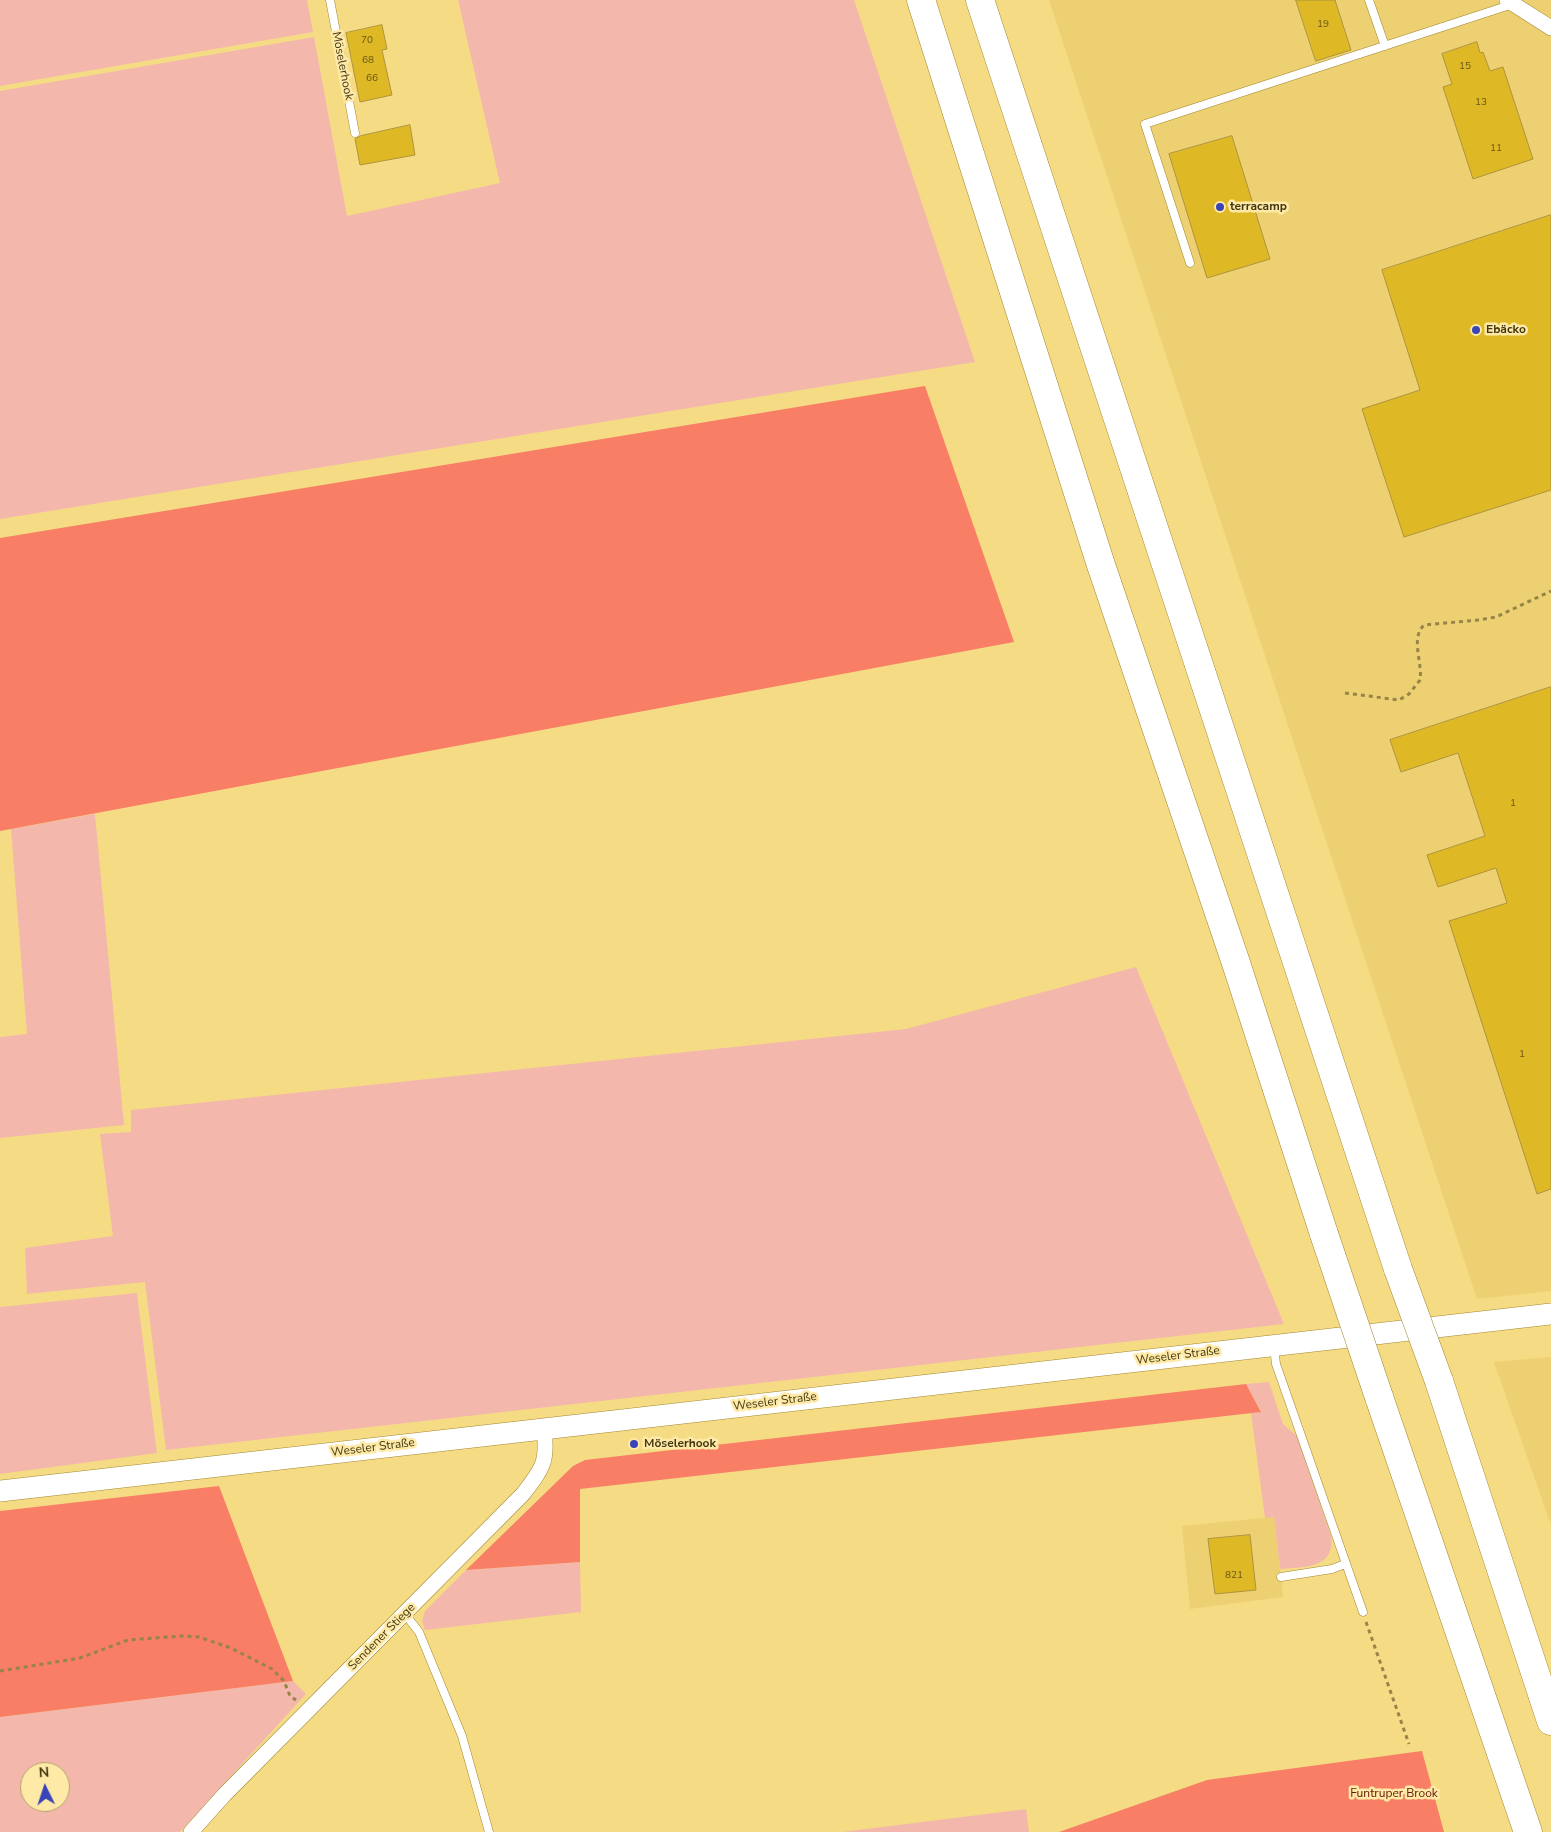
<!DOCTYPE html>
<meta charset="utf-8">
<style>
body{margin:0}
#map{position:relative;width:1551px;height:1832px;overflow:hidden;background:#f6db85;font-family:"Nunito Sans",sans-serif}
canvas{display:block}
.north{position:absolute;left:20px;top:1762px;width:50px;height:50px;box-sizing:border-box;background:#fee9a6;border:1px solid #b3a26b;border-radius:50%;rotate:356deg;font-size:14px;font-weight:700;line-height:20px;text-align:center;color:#423713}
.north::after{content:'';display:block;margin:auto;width:18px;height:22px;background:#3944b7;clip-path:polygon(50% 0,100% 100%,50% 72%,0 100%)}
</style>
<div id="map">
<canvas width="1551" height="1832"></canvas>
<div class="north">N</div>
</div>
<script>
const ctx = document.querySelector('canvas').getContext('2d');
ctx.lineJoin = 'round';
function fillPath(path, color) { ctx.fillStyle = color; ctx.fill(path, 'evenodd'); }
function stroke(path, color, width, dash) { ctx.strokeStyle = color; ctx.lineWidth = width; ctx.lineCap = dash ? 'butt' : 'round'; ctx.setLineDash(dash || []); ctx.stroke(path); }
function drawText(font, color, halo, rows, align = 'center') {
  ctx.font = font + ' "Nunito Sans",sans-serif'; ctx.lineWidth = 5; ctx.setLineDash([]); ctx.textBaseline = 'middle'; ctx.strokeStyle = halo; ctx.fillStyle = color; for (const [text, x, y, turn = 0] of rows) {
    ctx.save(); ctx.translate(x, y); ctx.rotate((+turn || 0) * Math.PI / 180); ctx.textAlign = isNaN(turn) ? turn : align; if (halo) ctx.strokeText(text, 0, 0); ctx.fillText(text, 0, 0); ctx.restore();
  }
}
fillPath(new Path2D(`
 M 1049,0 L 1551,0 L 1551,1291 L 1477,1299 Z
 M 1551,1357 L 1551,1525 L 1494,1362 Z
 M 1274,1517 L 1283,1597 L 1190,1609 L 1182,1526 Z`), '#edd071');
fillPath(new Path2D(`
 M 0,0 L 307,0 L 313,32 L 0,86 Z
 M 458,0 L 854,0 L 975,362 L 0,519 L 0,91 L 314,37 L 347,216 L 500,183 Z
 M 95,814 L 124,1125 L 0,1138 L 0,1037 L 27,1034 L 11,829 Z
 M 1136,967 L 1284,1324 L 166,1450 L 145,1282 L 27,1294 L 25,1248 L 113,1236 L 100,1134 L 131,1132 L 131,1110 L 906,1029 Z
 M 137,1293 L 157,1453 L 0,1474 L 0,1307 Z
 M 1269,1382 L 1283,1424 L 1297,1436 L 1331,1536 C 1336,1569 1303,1567 1280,1569 L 1274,1517 L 1265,1518 L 1251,1413 L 1261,1411 L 1246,1384 Z
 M 580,1562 L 581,1612 L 425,1630 L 422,1621 L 425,1611 L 466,1570 Z
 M 293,1681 L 306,1694 L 180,1832 L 0,1832 L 0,1717 ZM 30,1772 L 60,1772 L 60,1802 L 30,1802 Z
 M 1026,1809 L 1029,1832 L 842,1832 Z`), '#f3b8ab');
fillPath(new Path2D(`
 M 925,386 L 1014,642 L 0,831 L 0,538 Z
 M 1246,1384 L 1261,1412 L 580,1489 L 580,1562 L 466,1570 L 573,1466 L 585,1460 Z
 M 219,1486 L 293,1681 L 0,1717 L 0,1511 Z
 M 1422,1751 L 1444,1832 L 1059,1832 L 1207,1780 Z`), '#f87e65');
const building = new Path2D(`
 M 1296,0 L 1335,0 L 1351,50 L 1316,61 Z
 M 382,25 L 387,49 L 382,50 L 392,95 L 360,102 L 346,33 Z
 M 1477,42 L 1480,53 L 1483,52 L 1490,71 L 1503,67 L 1533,159 L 1473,179 L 1443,87 L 1452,84 L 1442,54 Z
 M 410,125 L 415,155 L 360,165 L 355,139 L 360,136 Z
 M 1232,136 L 1270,259 L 1207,278 L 1169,154 Z
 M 1551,215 L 1551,490 L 1404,537 L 1362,409 L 1420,390 L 1382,270 Z
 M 1551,687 L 1551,1189 L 1537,1194 L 1449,921 L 1507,903 L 1496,868 L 1438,887 L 1427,855 L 1485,836 L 1458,753 L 1401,772 L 1390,740 Z
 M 1250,1535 L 1256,1590 L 1215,1594 L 1208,1539 Z`);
fillPath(building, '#dfb826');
stroke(building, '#ae943e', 1);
const lane = new Path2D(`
 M 330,0 L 355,133
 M 1369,0 L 1385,46
 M 1190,263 L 1145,124 L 1513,4
 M 1274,1347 L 1276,1364 L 1363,1612
 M 1281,1577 L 1332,1569 L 1345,1564
 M 405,1614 L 419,1632 L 462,1736 L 489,1832`);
const street = new Path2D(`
 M 1507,0 L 1551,28
 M 191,1832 L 225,1794 L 523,1494 C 543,1468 548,1462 544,1429`);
const secondary = new Path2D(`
 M 0,1491 L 1551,1314`);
const highway = new Path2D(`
 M 921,0 L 1100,562 L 1236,963 L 1324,1234
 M 980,0 L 1398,1269
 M 1439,1381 L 1551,1721
 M 1379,1397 L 1528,1832`);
stroke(lane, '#a18830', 9);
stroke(street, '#a18830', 16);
stroke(secondary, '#a18830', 22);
stroke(highway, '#a18830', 29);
stroke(new Path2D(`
 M 1345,693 L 1399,700 L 1409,694 L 1420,680 C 1423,664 1410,638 1424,625 L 1478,620 L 1496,617 L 1551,591
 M 1366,1622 L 1409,1744
 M 0,1671 L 80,1658 L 128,1640 L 181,1636 L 199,1637 L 231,1648 L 272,1669 L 284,1681 L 290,1696 L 296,1700`), '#968448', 3, [4, 4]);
stroke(lane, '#fff', 8);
stroke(street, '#fff', 15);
stroke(secondary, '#fff', 21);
stroke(highway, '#fff', 28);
const highwayBridge = new Path2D(`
 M 1324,1234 L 1379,1397
 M 1398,1269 L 1439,1381`);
stroke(highwayBridge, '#a18830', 29, []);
stroke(highwayBridge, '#fff', 28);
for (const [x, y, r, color] of [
 [1220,207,5,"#3944b7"],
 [1476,330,5,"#3944b7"],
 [634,1444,5,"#3944b7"]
]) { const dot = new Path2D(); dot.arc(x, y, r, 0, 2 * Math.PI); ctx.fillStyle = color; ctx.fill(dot); stroke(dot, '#fee9a6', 2); }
drawText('10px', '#695718', null, [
 ["19",1323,25],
 ["70",367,41],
 ["68",368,61],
 ["15",1465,67],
 ["66",372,79],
 ["13",1481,103],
 ["11",1496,149],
 ["1",1513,804],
 ["1",1522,1055],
 ["821",1234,1576]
]);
drawText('12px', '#423713', '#fee9a6', [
 ["Möselerhook",342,66,79],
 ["Weseler Straße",1178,1356,-7],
 ["Weseler Straße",775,1402,-7],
 ["Weseler Straße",373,1448,-7],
 ["Sendener Stiege",382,1637,-45]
]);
drawText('bold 12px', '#423713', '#fee9a6', [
 ["terracamp",1230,207],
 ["Ebäcko",1486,330],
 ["Möselerhook",644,1444]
], 'left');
drawText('12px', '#621608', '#fee9a6', [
 ["Funtruper Brook",1394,1794]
]);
</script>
